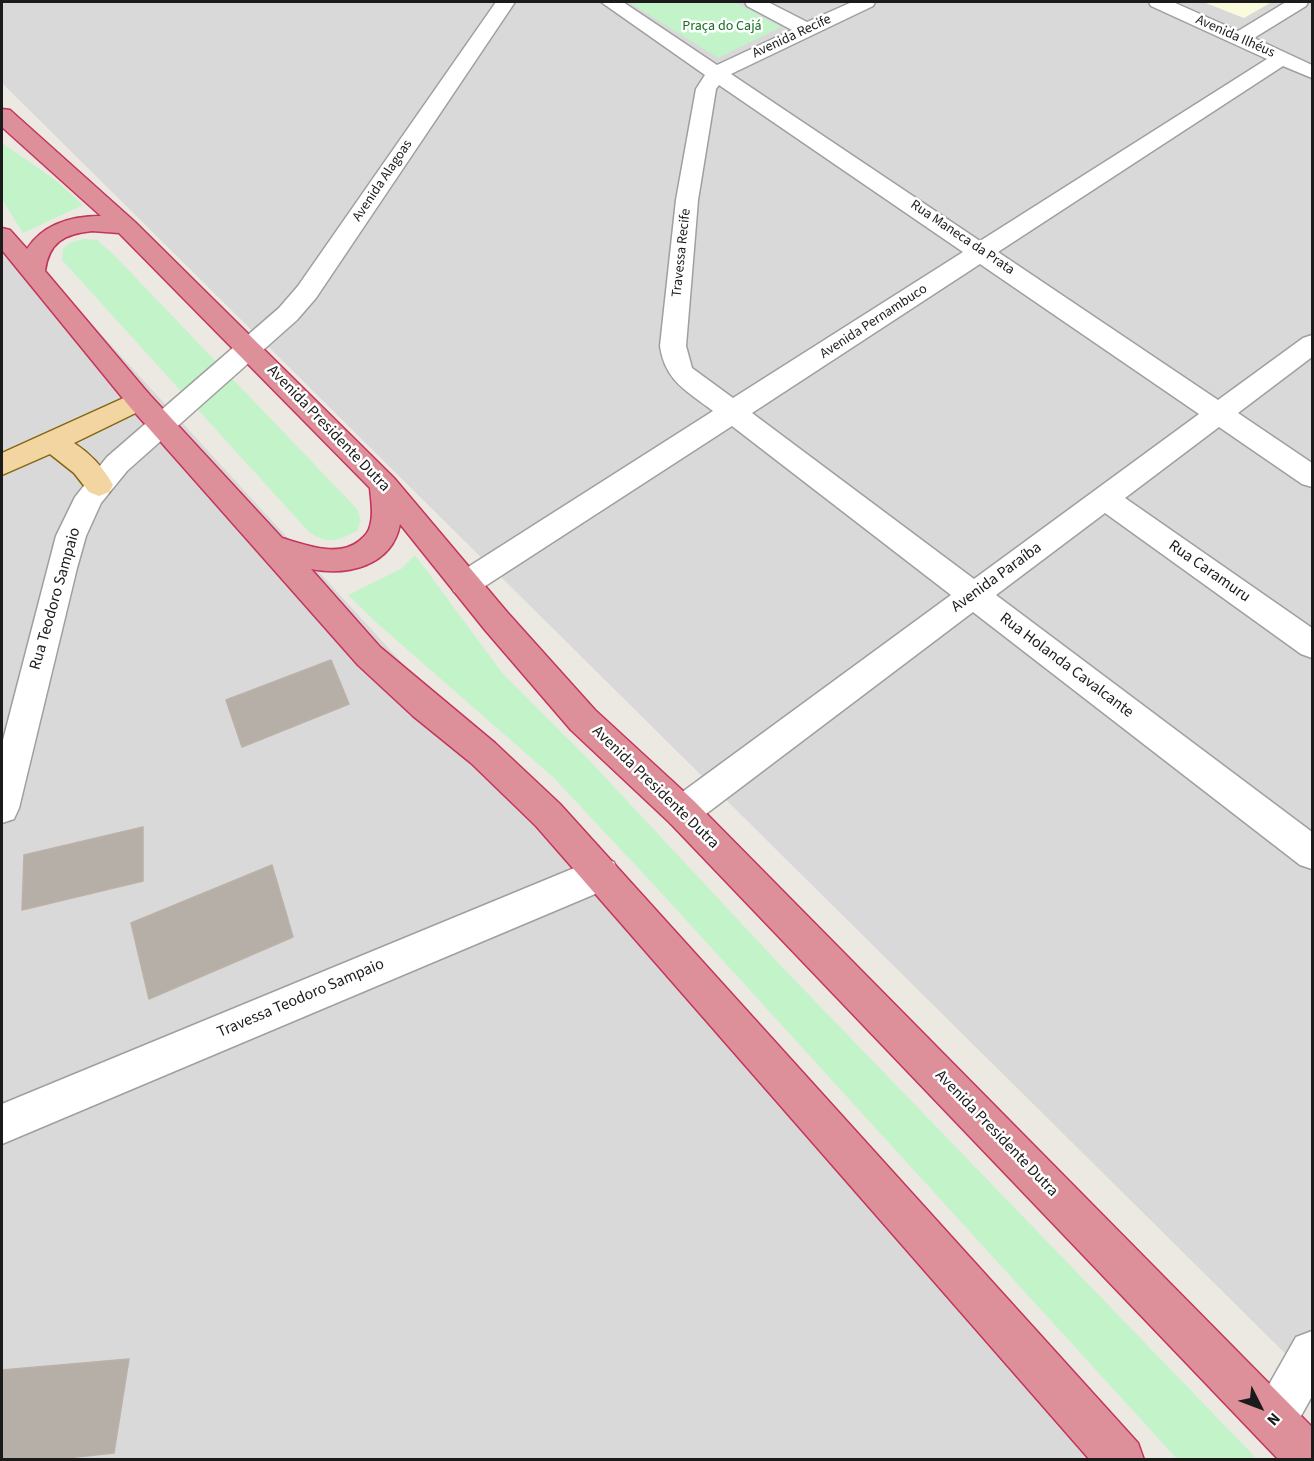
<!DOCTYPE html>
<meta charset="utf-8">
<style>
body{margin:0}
#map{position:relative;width:1314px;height:1461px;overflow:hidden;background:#ece9e2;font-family:"Source Sans 3",sans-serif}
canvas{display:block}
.frame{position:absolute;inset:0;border:3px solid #1b1b1b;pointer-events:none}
.north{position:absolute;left:1230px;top:1377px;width:60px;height:60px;-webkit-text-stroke:4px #fff;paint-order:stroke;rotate:132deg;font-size:16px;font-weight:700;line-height:24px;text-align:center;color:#1b1b1b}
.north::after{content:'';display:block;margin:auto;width:21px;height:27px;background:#1b1b1b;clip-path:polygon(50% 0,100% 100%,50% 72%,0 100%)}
</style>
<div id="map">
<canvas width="1314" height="1461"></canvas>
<div class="frame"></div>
<div class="north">N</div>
</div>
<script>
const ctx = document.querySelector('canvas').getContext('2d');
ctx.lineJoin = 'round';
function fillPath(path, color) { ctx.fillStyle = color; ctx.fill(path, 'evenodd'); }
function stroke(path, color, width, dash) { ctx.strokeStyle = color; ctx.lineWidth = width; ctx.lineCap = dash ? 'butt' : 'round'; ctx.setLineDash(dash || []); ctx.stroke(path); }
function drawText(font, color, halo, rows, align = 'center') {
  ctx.font = font + ' "Source Sans 3",sans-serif'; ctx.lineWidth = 5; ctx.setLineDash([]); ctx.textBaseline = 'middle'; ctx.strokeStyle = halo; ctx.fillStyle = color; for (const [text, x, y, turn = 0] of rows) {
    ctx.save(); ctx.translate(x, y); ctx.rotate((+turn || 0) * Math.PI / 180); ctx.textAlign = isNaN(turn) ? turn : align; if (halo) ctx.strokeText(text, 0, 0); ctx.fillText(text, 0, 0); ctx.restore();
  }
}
fillPath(new Path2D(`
 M 2,2 L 1312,2 L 1312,1380 L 2,83 Z
 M 2,226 L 1131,1459 L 2,1459 Z`), '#d9d9d9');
fillPath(new Path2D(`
 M 1203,2 L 1272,2 L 1244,18 Z`), '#f9fbdc');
fillPath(new Path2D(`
 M 629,2 L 735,2 L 781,27 L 718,58 Z
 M 2,143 L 58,182 L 83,205 L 23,233 L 2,199 Z
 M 84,239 L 97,240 L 114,255 L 357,509 L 361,520 L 357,531 C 336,541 329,545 309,532 L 62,260 L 63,249 L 70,243 Z
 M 415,555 L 503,674 L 588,759 L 783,968 L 1257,1459 L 1177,1459 L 655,886 L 553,777 L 378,624 L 348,595 L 401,569 Z`), '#c2f3c9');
const building = new Path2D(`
 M 331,660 L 349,704 L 242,747 L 226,700 Z
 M 143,827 L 143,881 L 22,910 L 24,855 Z
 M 272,865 L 293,937 L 149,999 L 131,923 Z
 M 129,1359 L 114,1453 L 49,1460 L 2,1460 L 2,1370 Z`);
fillPath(building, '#b5afa8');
stroke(building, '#bcb1a6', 1.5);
const minor = new Path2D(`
 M 496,2 L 515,2 L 316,298 L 297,320 L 127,471 L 101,503 L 86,536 L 77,568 L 19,808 L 14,819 L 2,823 L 2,744 L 56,536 L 75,497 L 107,457 L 279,308 L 298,286 Z
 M 601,2 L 623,2 L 717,65 L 792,30 L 747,6 L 745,2 L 768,2 L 807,22 L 852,2 L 875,2 L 873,6 L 731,74 L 980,241 L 1267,59 L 1151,6 L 1149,2 L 1173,2 L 1238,31 L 1286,2 L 1308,2 L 1306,6 L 1254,38 L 1312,65 L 1312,78 L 1283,66 L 998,252 L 1218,400 L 1303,338 L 1312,335 L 1312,357 L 1238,413 L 1312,463 L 1312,487 L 1302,484 L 1219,427 L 1125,498 L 1312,628 L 1312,658 L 1301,654 L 1105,513 L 996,595 L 1312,832 L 1312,869 L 1300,865 L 973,612 L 694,823 L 682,828 L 670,823 L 665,812 L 670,801 L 951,595 L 732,426 L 476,592 L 465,596 L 454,592 L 450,584 L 454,576 L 713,411 C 687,391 665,381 660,346 L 676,200 L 696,89 L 705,75 ZM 719,85 L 963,252 L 733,398 L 692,368 L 686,346 L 698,200 L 716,89 ZM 980,264 L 1199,414 L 974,579 L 752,413 Z
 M 601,857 L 614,862 L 619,874 L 614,886 L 2,1144 L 2,1104 Z
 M 1312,1331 L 1312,1396 L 1290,1436 L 1274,1443 L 1258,1436 L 1251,1420 L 1258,1404 L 1296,1337 Z`);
const major = new Path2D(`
 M 139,391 L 148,393 L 152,400 L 148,407 L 74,443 C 91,454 103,467 113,485 L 109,492 L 99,496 L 89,492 L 74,473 L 50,454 L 2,475 L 2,453 Z`);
const highway = new Path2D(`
 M 2,109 L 10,110 L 135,222 L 394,478 L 507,612 L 595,710 L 694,801 L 1312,1427 L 1312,1460 L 1279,1460 L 670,823 L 571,730 L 485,630 L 400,524 C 392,567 346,576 311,569 L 380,647 L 495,743 L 560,804 L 1138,1443 L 1144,1460 L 1090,1460 L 536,826 L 471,763 L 413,716 L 358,665 L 130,407 L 2,250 L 2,228 L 10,230 L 27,249 C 43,224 72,216 101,216 L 2,127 ZM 92,231 L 119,233 L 370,488 C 371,501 374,514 370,526 C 369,532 364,537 359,541 C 338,558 306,545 282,538 L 148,393 L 45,271 C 49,242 64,234 92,231 Z`);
stroke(minor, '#9f9f9f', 3);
stroke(major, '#85660e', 3);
stroke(highway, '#c5345c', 3);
fillPath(minor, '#fff');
fillPath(major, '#f2d5a1');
fillPath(highway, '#dd9099');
drawText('14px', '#156e23', '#fff', [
 ["Praça do Cajá",722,27]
]);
drawText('14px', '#1b1b1b', '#fff', [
 ["Avenida Recife",792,37,-25],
 ["Avenida Ilhéus",1235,37,24],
 ["Avenida Alagoas",383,181,-56],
 ["Rua Maneca da Prata",962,238,34],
 ["Travessa Recife",682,253,-84],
 ["Avenida Pernambuco",874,322,-33]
]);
drawText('16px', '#1b1b1b', '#fff', [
 ["Avenida Presidente Dutra",328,429,46],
 ["Rua Caramuru",1209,572,35],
 ["Avenida Paraíba",997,578,-36],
 ["Rua Teodoro Sampaio",56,599,-74],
 ["Rua Holanda Cavalcante",1066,666,37],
 ["Avenida Presidente Dutra",655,788,44],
 ["Travessa Teodoro Sampaio",301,999,-23],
 ["Avenida Presidente Dutra",996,1134,46]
]);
</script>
